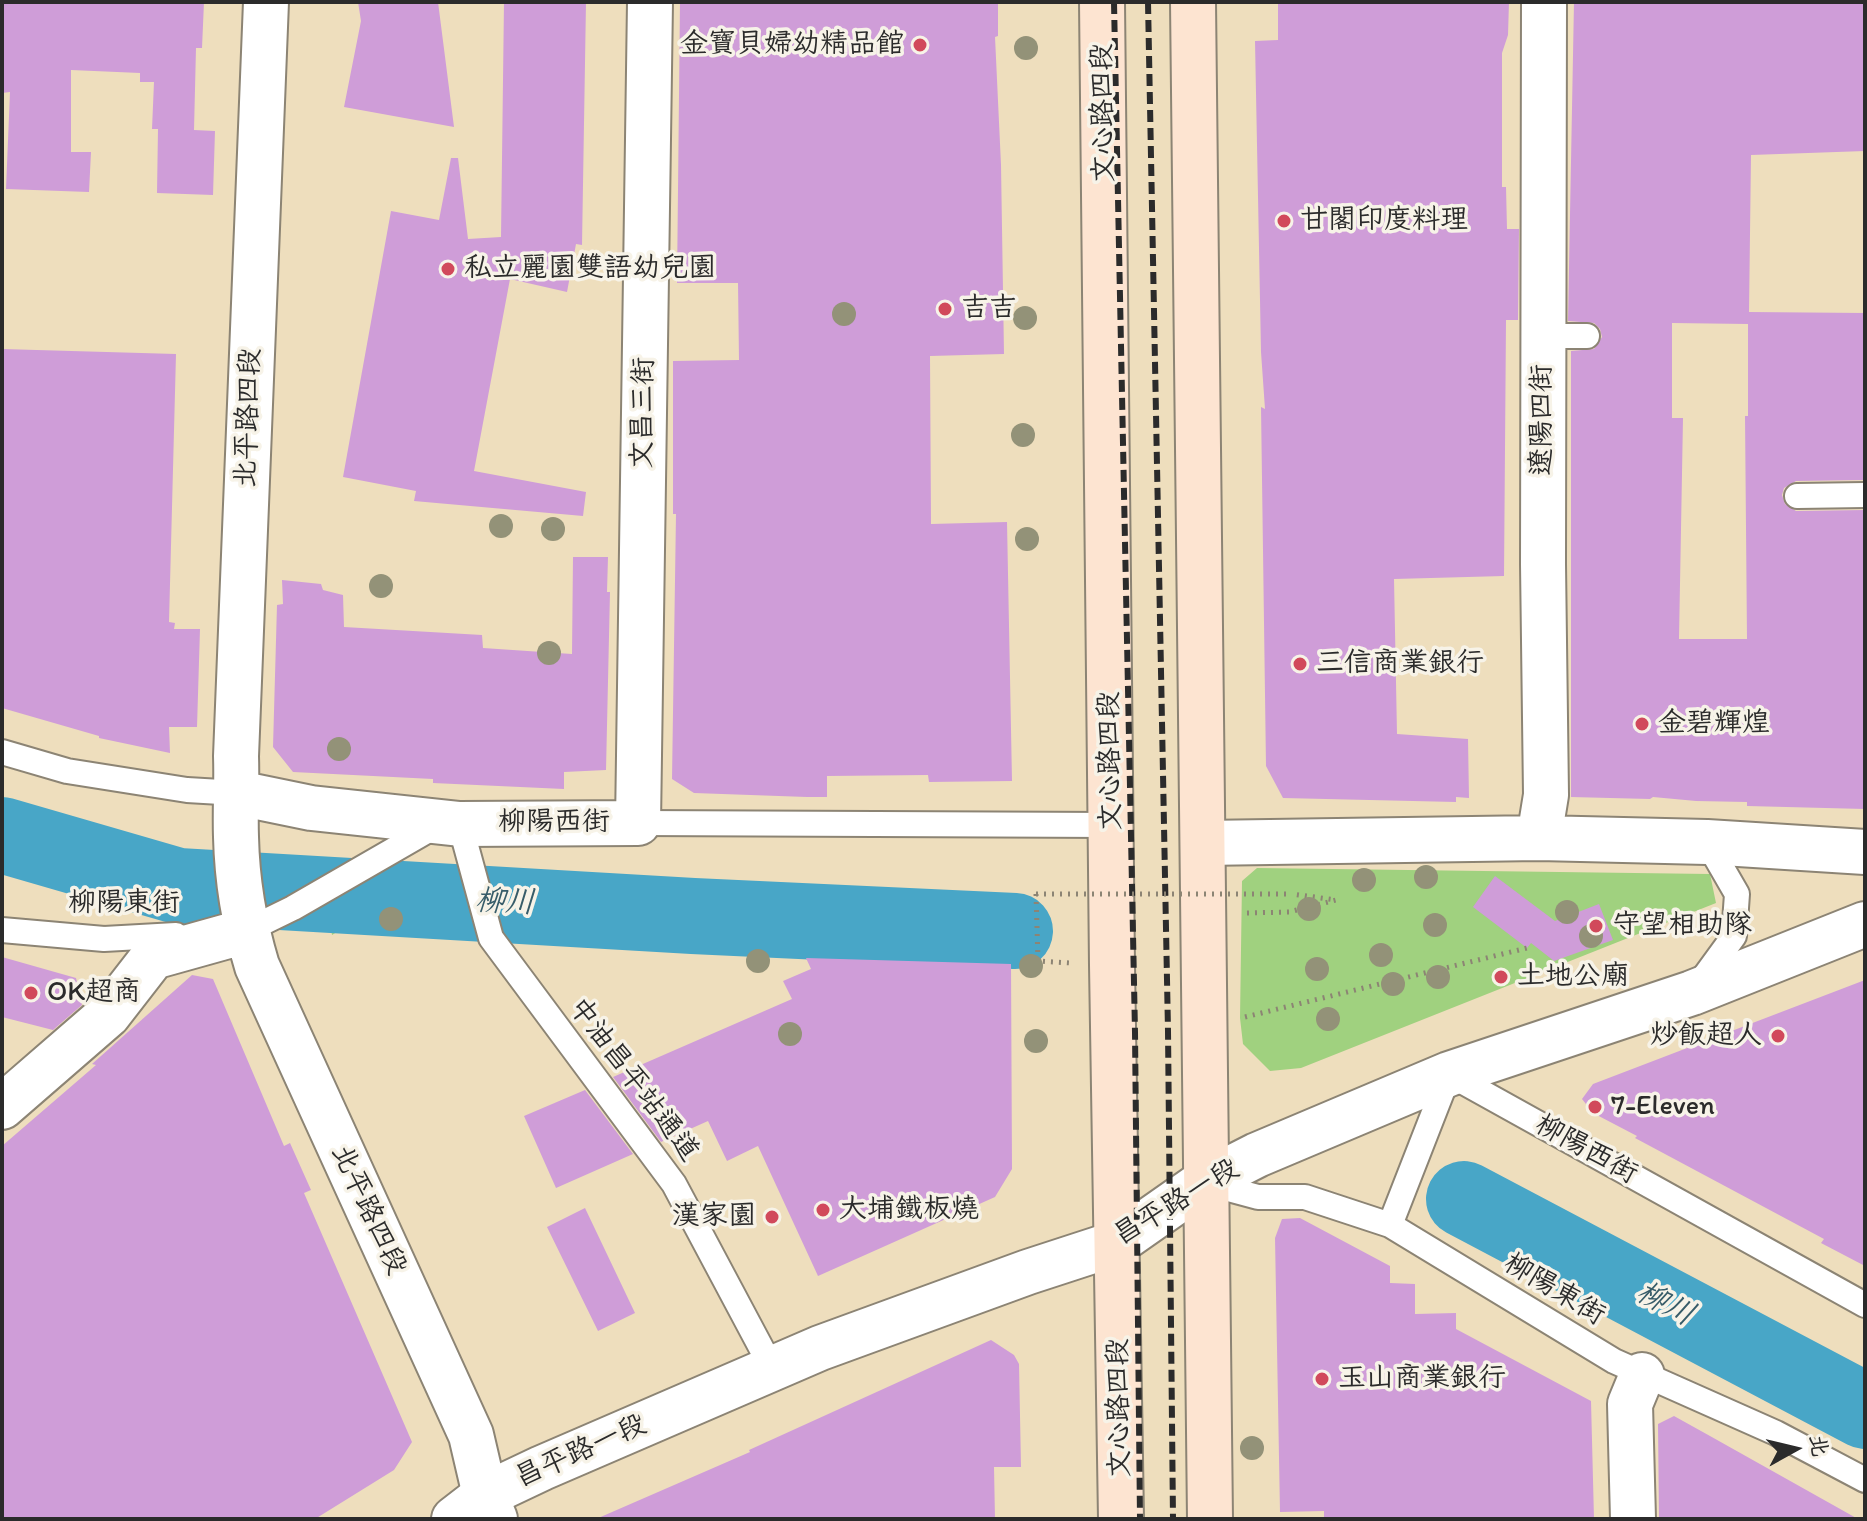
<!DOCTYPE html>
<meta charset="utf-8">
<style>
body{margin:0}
#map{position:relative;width:1867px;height:1521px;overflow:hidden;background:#eedebd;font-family:Itim,"LXGW WenKai TC",sans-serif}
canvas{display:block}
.frame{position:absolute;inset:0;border:4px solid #2b2b2b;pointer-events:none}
.north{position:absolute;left:1755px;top:1409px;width:80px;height:80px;-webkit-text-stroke:6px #f7f3e8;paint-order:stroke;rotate:82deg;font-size:22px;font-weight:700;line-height:32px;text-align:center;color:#2b2b2b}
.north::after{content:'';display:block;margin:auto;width:28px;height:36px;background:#2b2b2b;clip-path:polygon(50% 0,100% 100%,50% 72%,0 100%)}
</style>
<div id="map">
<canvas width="1867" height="1521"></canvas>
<div class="frame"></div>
<div class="north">北</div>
</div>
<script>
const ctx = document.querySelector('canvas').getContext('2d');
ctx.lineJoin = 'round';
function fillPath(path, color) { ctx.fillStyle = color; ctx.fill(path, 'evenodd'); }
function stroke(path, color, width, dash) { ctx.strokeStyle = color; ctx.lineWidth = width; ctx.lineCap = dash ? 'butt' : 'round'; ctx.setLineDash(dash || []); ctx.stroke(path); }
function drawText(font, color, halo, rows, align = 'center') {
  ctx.font = font + ' Itim,"LXGW WenKai TC",sans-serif'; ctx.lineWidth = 7; ctx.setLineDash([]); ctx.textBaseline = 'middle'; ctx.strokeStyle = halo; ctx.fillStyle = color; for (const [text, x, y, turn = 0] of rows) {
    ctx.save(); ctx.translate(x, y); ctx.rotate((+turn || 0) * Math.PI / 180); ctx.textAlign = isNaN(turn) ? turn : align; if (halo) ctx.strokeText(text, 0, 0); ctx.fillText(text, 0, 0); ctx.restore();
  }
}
fillPath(new Path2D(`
 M 1257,868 L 1710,874 L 1716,903 L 1301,1068 L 1270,1071 L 1243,1044 L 1240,1018 L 1242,881 Z
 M 325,885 L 414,885 L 332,935 Z`), '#a0d17f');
stroke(new Path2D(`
 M 2,835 L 178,886 L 693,916 L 1015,931
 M 1464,1199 L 1865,1411`), '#48a6c7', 76);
fillPath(new Path2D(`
 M 2,2 L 204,2 L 202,48 L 196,48 L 194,130 L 215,131 L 213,195 L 157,193 L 158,129 L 152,129 L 154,82 L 140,82 L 140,73 L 71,70 L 71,152 L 91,152 L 89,192 L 6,189 L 10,92 L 2,93 Z
 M 358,2 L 438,2 L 454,127 L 344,107 L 361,21 Z
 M 504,2 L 586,2 L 582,245 L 576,244 L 567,292 L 510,279 L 474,471 L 586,492 L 583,516 L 414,501 L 416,491 L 343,477 L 391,211 L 439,220 L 451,158 L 458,158 L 468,239 L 501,237 Z
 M 680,2 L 998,2 L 998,36 L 995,37 L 1001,165 L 1004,354 L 930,356 L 931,524 L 1007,522 L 1012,781 L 929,782 L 928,775 L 827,776 L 827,797 L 807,797 L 694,793 L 672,779 L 676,514 L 673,514 L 673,361 L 739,360 L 738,283 L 677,283 Z
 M 1278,2 L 1509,2 L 1508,35 L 1502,53 L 1502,187 L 1506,187 L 1507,229 L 1519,229 L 1518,320 L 1506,320 L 1504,576 L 1394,579 L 1397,734 L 1468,739 L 1469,798 L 1456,797 L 1456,802 L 1283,798 L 1266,766 L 1261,407 L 1265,409 L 1261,352 L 1255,41 L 1278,40 Z
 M 1574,2 L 1865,2 L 1865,151 L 1751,155 L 1749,312 L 1865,313 L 1865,480 L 1796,481 L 1784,488 L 1782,495 L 1785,504 L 1796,511 L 1865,510 L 1865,809 L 1747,806 L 1747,802 L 1696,801 L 1653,797 L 1650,799 L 1571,797 L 1571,351 L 1594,349 L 1602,337 L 1600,329 L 1594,323 L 1568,321 ZM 1672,323 L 1748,324 L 1748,416 L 1745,416 L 1747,639 L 1679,639 L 1683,418 L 1672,418 Z
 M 2,349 L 176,354 L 169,622 L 175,623 L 174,629 L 200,629 L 197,727 L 169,727 L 170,753 L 99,738 L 99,736 L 2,708 Z
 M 573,557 L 608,557 L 607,592 L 610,592 L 606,770 L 564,772 L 564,789 L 433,783 L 433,779 L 293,772 L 273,747 L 277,605 L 283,604 L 282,580 L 321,584 L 323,590 L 343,595 L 344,627 L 482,635 L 483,648 L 572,654 Z
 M 1495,876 L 1555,921 L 1599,904 L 1613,940 L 1554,961 L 1531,943 L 1527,948 L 1473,907 Z
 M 2,957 L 76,978 L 82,1005 L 53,1030 L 2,1017 Z
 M 806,958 L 1011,964 L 1012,1169 L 995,1197 L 818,1276 L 758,1146 L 727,1161 L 708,1121 L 661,1142 L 613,1077 L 792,999 L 783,981 L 811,969 Z
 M 192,975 L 213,979 L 284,1146 L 290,1143 L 311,1190 L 304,1193 L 412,1442 L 394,1470 L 315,1519 L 2,1519 L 2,1146 L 96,1065 L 92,1064 Z
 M 1865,980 L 1865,1266 L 1821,1243 L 1824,1239 L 1635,1138 L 1637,1136 L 1593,1113 L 1582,1099 L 1593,1084 Z
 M 585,1090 L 633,1154 L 556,1188 L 524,1116 Z
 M 585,1208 L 635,1313 L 598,1331 L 547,1227 Z
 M 1300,1218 L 1390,1266 L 1390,1283 L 1415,1284 L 1415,1314 L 1456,1313 L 1456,1329 L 1591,1401 L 1594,1519 L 1324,1519 L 1324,1511 L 1280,1512 L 1275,1238 L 1282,1219 Z
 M 991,1340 L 1014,1355 L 1019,1364 L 1021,1467 L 994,1467 L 995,1519 L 596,1519 L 750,1452 L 749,1450 Z
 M 1674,1416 L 1710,1436 L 1858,1519 L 1659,1519 L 1658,1424 Z`), '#cf9dd8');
const service = new Path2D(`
 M 1543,336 L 1587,336
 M 1797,496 L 1865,495
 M 2,752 L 67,771 L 187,790 L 238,793
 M 638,823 L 1112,825
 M 460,824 L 491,938 L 674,1184 L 773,1370
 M 2,930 L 104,939 L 176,935
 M 237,931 L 246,931 L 293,908 L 437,825
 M 1699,984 L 1734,936 L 1737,894 L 1707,842
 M 1206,1183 L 1258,1197 L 1305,1197 L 1390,1225 L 1614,1361 L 1776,1433 L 1865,1480
 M 1390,1225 L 1449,1074 L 1865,1305`);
const minor = new Path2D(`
 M 266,2 L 236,756 C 237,783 235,810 236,837 C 237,882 244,923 257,966 L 471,1435 L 485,1495 L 495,1519
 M 238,793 L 311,808 L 460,824 L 638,823 L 650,2
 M 1539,838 L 1546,795 L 1543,564 L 1544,2
 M 1203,843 L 1539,838 L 1707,842 L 1865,852
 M 2,1107 L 108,1015 L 153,957 L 246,931
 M 1633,1519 L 1630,1404 L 1642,1375`);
const tertiary = new Path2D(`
 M 454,1519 L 485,1495 L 542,1468 L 820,1348 L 1028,1272 L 1117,1243 L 1204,1182 L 1257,1155 L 1449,1074 L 1692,993 L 1865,924`);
const secondary = new Path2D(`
 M 1102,2 L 1112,965 L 1121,1519
 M 1193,2 L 1210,1519`);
stroke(service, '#8c8474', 28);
stroke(minor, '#8c8474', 48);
stroke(tertiary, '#8c8474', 48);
stroke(secondary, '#8c8474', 48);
stroke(new Path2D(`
 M 1036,894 L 1038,961 L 1071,963
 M 1247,913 L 1289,912 L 1336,900 L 1292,894
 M 1245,1017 L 1527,948`), '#8c8474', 5, [2, 6]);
stroke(service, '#fff', 24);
stroke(minor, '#fff', 44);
stroke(tertiary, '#fff', 44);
stroke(secondary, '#fde4d1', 44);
stroke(new Path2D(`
 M 1114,2 L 1135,1032 L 1140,1519
 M 1148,2 L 1168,1031 L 1173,1519`), '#2b2b2b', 6, [12, 6]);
stroke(new Path2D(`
 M 1036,894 L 1292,894`), '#8c8474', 5, [2, 6]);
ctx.fillStyle = '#939278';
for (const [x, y] of [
 [1026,48],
 [844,314],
 [1025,318],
 [1023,435],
 [501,526],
 [553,529],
 [1027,539],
 [381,586],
 [549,653],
 [339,749],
 [1426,877],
 [1364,880],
 [1309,909],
 [1567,912],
 [391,919],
 [1435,925],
 [1591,936],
 [1381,955],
 [758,961],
 [1031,966],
 [1317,969],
 [1438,977],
 [1393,984],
 [1328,1019],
 [790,1034],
 [1036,1041],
 [1252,1448]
]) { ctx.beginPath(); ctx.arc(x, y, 12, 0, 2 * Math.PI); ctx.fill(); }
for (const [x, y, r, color] of [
 [920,45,8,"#d1495b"],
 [1284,221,8,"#d1495b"],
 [448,269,8,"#d1495b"],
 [945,309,8,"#d1495b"],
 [1300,664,8,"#d1495b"],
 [1642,724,8,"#d1495b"],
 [1596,926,8,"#d1495b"],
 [1501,977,8,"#d1495b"],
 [31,993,8,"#d1495b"],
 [1778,1036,8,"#d1495b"],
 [1595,1107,8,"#d1495b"],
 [823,1210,8,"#d1495b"],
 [772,1217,8,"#d1495b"],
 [1322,1379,8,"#d1495b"]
]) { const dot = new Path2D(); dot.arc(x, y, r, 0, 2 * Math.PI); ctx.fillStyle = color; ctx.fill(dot); stroke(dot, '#f7f3e8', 3); }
drawText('28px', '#2b2b2b', '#f7f3e8', [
 ["金寶貝婦幼精品館",904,45,"right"],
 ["甘閣印度料理",1300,221],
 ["私立麗園雙語幼兒園",464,269],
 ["吉吉",961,309],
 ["三信商業銀行",1316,664],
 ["金碧輝煌",1658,724],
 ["守望相助隊",1612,926],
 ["土地公廟",1517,977],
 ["OK超商",47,993],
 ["炒飯超人",1762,1036,"right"],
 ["7-Eleven",1611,1107],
 ["大埔鐵板燒",839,1210],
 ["漢家園",756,1217,"right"],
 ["玉山商業銀行",1338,1379]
], 'left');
drawText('28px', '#2b2b2b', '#f7f3e8', [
 ["文心路四段",1104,113,-91],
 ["文昌三街",644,413,-89],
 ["北平路四段",249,418,-88],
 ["遼陽四街",1543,420,-90],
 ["文心路四段",1111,761,-91],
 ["柳陽西街",554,823],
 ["柳陽東街",124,904],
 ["中油昌平站通道",633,1080,53],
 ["柳陽西街",1586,1150,29],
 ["昌平路一段",1177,1203,-31],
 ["北平路四段",368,1210,65],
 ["柳陽東街",1554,1290,31],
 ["文心路四段",1120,1408,-91],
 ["昌平路一段",581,1452,-24]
]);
drawText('italic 30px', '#375c69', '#f7f3e8', [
 ["柳川",505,903,3],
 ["柳川",1665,1305,28]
]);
</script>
